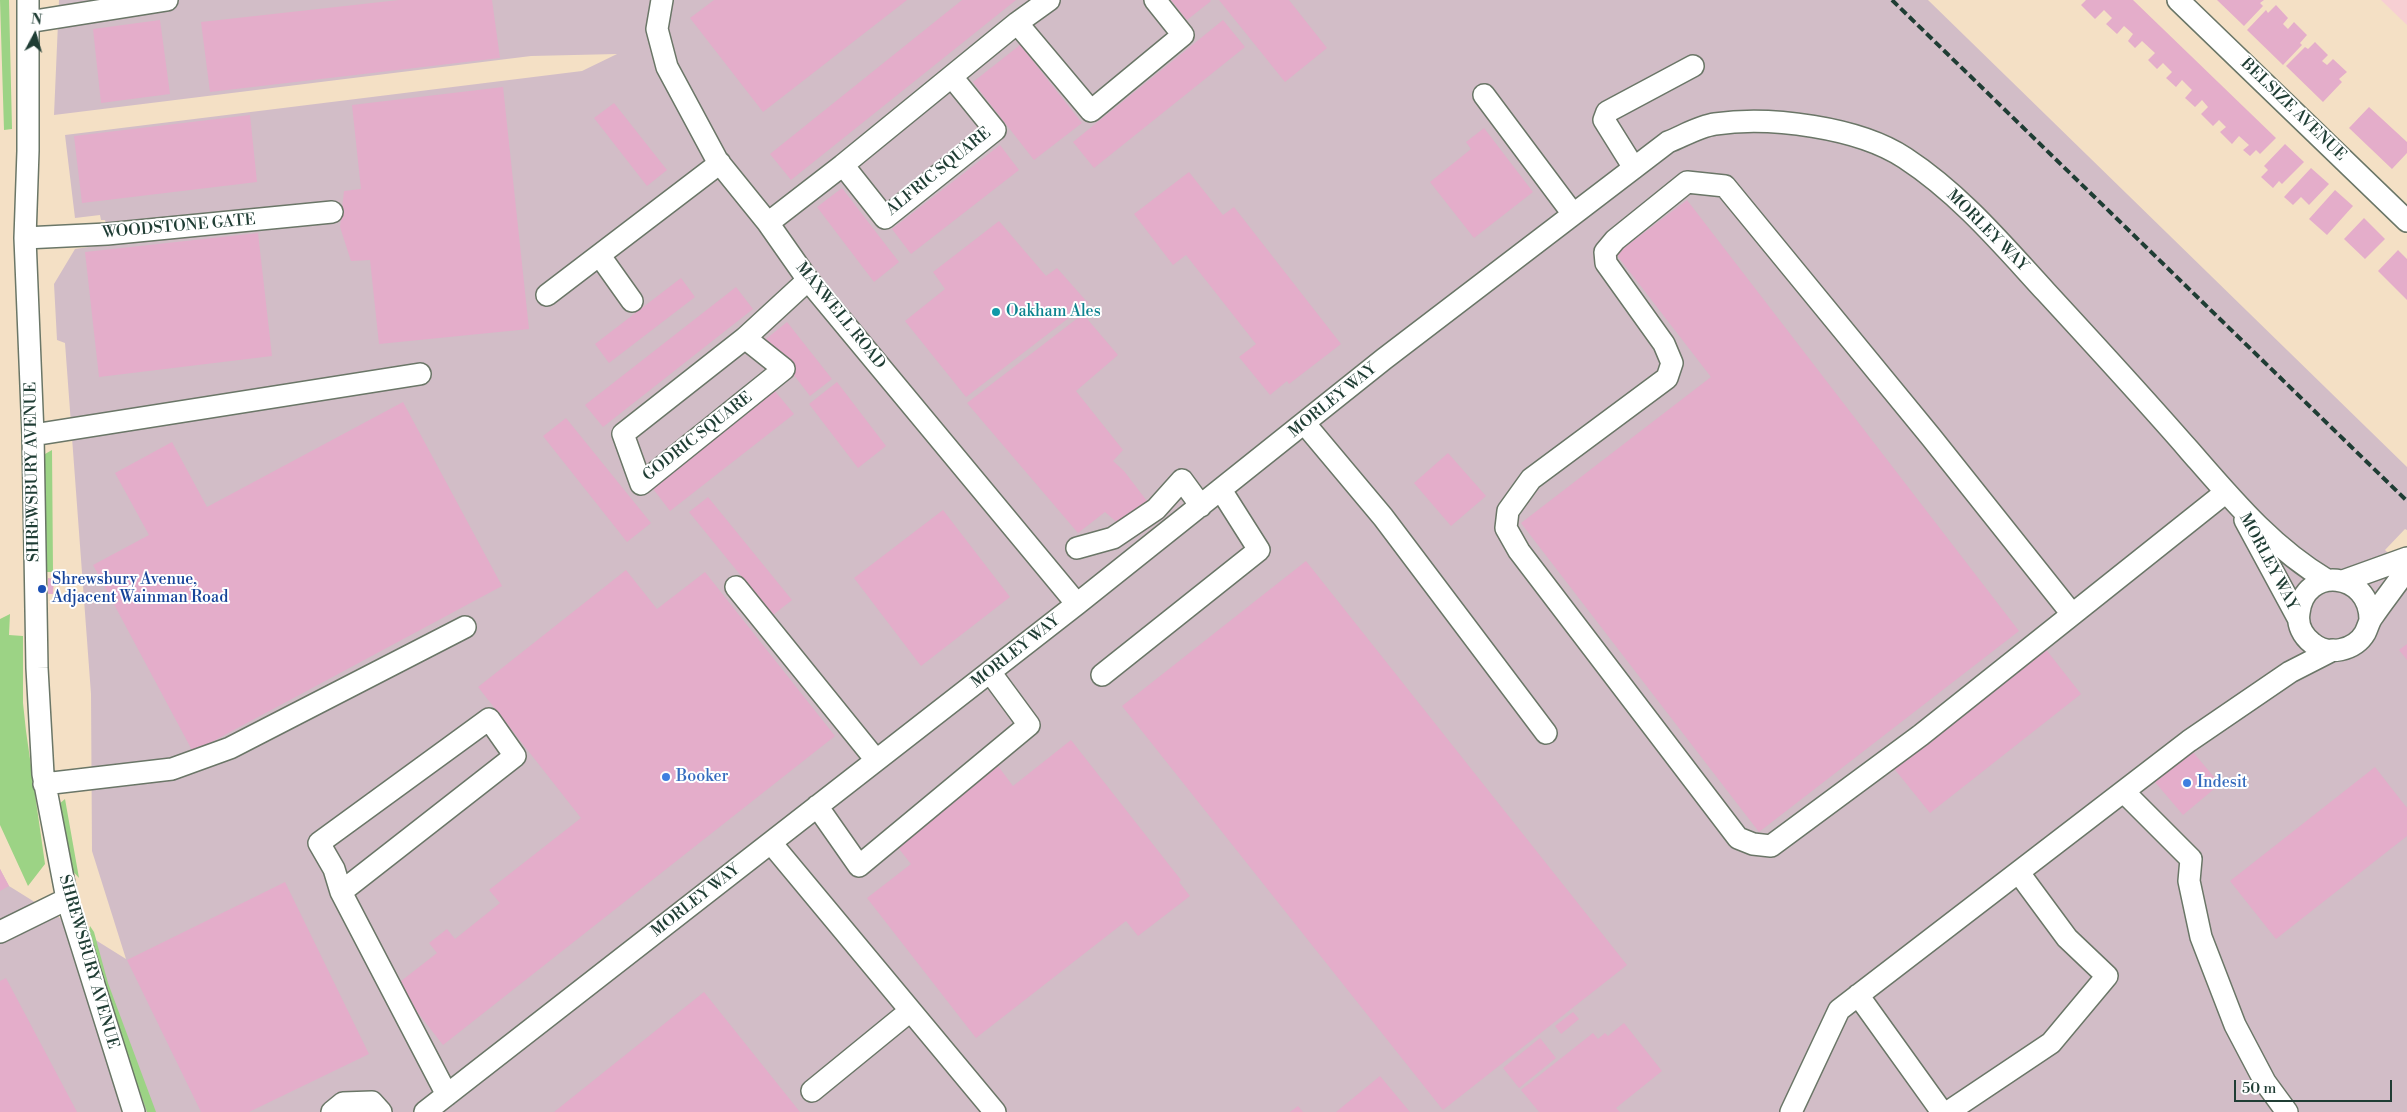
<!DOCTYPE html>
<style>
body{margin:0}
#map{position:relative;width:2407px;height:1112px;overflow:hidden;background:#f4e0c5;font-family:"Libre Bodoni",serif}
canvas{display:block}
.north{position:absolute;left:10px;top:10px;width:50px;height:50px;-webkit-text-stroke:4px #fff;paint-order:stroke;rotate:6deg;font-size:14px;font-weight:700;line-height:20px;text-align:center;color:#1f3d34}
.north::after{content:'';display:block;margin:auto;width:18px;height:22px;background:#1f3d34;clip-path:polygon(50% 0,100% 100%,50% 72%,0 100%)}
.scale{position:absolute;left:2234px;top:1080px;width:158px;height:22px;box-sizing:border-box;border:2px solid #1f3d34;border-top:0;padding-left:6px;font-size:15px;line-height:18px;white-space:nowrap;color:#1f3d34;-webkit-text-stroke:4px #fff;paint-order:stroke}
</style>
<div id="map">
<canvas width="2407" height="1112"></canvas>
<div class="north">N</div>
<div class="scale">50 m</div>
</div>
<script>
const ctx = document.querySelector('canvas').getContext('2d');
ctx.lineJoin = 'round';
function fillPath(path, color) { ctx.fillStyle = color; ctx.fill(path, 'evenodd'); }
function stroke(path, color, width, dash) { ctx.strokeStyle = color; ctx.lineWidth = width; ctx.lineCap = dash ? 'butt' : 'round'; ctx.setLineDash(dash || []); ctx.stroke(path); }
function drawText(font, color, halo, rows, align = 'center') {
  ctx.font = font + ' "Libre Bodoni",serif'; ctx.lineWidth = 4; ctx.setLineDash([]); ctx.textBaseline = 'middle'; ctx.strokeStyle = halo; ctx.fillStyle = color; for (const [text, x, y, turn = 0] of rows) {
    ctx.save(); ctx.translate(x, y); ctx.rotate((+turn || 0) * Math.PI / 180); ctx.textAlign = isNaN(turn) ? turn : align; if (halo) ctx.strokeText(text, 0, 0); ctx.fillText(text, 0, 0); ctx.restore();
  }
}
fillPath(new Path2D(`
 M 2381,0 L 2407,0 L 2407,25 Z`), '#f7cfd3');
fillPath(new Path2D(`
 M 59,0 L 1928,0 L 2407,467 L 2407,530 L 2405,529 L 2385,550 L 2407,572 L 2407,1112 L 0,1112 L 0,869 L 9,886 L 126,959 L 92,851 L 91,694 L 65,343 L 57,340 L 54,284 L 75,249 L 108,244 L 105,220 L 101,220 L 100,215 L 75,218 L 65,135 L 582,71 L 617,54 L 531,56 L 54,115 Z`), '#d2bdc7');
fillPath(new Path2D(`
 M 0,0 L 9,0 L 12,129 L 4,130 Z
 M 52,450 L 53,572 L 43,572 L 45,454 Z
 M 10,614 L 9,635 L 23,636 L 23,703 L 26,731 L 45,864 L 28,886 L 0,825 L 0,619 Z
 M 65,799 L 79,878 L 70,868 L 59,804 Z
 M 90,926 L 94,932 L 108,983 L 156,1112 L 147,1112 L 87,943 Z`), '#9cd385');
fillPath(new Path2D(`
 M 399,0 L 492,0 L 500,58 L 210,92 L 201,22 Z
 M 714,0 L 907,0 L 763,112 L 690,18 Z
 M 962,0 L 1016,0 L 791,180 L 770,154 Z
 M 1171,0 L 1210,0 L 1211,1 L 1187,20 Z
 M 1219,0 L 1289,0 L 1327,48 L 1285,82 Z
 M 2086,0 L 2133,0 L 2276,138 L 2260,154 L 2256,150 L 2250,156 L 2243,150 L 2249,145 L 2239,136 L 2232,144 L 2220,132 L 2226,127 L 2219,120 L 2213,126 L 2201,114 L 2208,107 L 2202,100 L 2195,107 L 2185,98 L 2192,90 L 2182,80 L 2176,87 L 2166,78 L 2172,72 L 2163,63 L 2157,69 L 2148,60 L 2155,53 L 2142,41 L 2135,48 L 2128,41 L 2133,34 L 2124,26 L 2117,34 L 2106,24 L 2112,18 L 2104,10 L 2095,19 L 2081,5 Z
 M 2217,0 L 2264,0 L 2260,3 L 2263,6 L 2244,26 Z
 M 2276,5 L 2288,18 L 2283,24 L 2288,29 L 2294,22 L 2307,35 L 2300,43 L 2302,45 L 2283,65 L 2247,30 L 2266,10 L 2268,13 Z
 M 160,20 L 170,94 L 101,103 L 93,29 Z
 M 1223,20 L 1245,47 L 1094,168 L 1073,142 Z
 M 2315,42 L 2328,55 L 2322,61 L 2327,65 L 2333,59 L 2347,72 L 2339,79 L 2342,82 L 2323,102 L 2286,66 L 2305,47 L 2308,49 Z
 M 1020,45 L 1082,123 L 1034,160 L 973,82 Z
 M 503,87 L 529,329 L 379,344 L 370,260 L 351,261 L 340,227 L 344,191 L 361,189 L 352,105 Z
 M 614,103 L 667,170 L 647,186 L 594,118 Z
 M 2369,107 L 2407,142 L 2407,153 L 2392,169 L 2349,128 Z
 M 250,115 L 257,182 L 82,203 L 74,136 Z
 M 1484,128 L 1533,192 L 1474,238 L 1430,182 L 1471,149 L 1466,142 Z
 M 2285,144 L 2304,162 L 2282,184 L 2279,181 L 2273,188 L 2261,177 L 2268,170 L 2264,166 Z
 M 1000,145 L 1019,170 L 911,254 L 892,229 Z
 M 2311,168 L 2329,184 L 2309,205 L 2301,197 L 2293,205 L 2284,197 Z
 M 1189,172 L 1223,215 L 1234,207 L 1341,344 L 1289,384 L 1287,381 L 1270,395 L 1239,357 L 1256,344 L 1186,255 L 1173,265 L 1134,214 Z
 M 842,188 L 899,262 L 874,282 L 817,207 Z
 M 2335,190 L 2353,206 L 2327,235 L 2309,219 Z
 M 1687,200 L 2019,631 L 1759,832 L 1521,523 L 1711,377 L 1616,254 Z
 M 2364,218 L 2385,239 L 2365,259 L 2344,239 Z
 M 999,221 L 1046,276 L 1057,268 L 1088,303 L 966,397 L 905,321 L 945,289 L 933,272 Z
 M 258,233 L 272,356 L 99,377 L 85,252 Z
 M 2398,250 L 2407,259 L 2407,300 L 2378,271 Z
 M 681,278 L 695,297 L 609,363 L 595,344 Z
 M 736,287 L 753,309 L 603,427 L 585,405 Z
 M 1083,314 L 1118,355 L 1076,391 L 1123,450 L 1113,461 L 1124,471 L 1150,505 L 1120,525 L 1105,512 L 1078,533 L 967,403 Z
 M 787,322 L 832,379 L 810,396 L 766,339 Z
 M 837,382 L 886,446 L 858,468 L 809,404 Z
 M 774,390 L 794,414 L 670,511 L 651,486 Z
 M 403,402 L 502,586 L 193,752 L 93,565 L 149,535 L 115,473 L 172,442 L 207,507 Z
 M 566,418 L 651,523 L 627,542 L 543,436 Z
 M 1448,453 L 1486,496 L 1451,526 L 1414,483 Z
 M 708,497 L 792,600 L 773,615 L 689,512 Z
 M 943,510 L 1010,597 L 921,666 L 854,578 Z
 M 1306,561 L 1627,965 L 1443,1110 L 1122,706 Z
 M 626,570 L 657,609 L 705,572 L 835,736 L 443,1045 L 396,985 L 437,953 L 429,943 L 447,929 L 455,939 L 500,903 L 489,890 L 581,818 L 478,687 Z
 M 48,578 L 54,579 L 53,594 L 48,594 Z
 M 2407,644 L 2407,660 L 2399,650 Z
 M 2044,647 L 2081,694 L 1930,813 L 1892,766 Z
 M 1071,740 L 1181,880 L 1179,882 L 1190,896 L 1138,936 L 1126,921 L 976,1038 L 867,898 L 911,864 L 896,845 L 998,766 L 1013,786 Z
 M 2192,751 L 2220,784 L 2183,815 L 2155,782 Z
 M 2375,767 L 2407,808 L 2407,836 L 2276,939 L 2230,881 Z
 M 0,869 L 9,886 L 0,891 Z
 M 285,882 L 369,1054 L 249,1112 L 201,1112 L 127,960 Z
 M 6,978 L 77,1112 L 0,1112 L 0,981 Z
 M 704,992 L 800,1112 L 554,1112 Z
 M 1573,1012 L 1579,1019 L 1561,1034 L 1555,1026 Z
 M 1624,1023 L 1662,1071 L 1616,1108 L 1620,1112 L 1539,1112 L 1521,1090 L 1593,1033 L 1598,1039 L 1605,1033 L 1608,1036 Z
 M 1540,1038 L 1556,1058 L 1519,1088 L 1503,1068 Z
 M 1380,1076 L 1410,1112 L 1336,1112 Z
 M 1298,1106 L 1303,1112 L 1290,1112 Z`), '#e4adca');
const minor = new Path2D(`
 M 28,0 L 28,151 L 25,238 L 33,435 L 37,668 L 43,774 L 67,899 L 134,1112
 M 662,0 L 657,29 L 667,67 L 717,160 L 768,223 L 808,280 L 1077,604
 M 1049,0 L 1017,23 L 1091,111 L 1183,35 L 1155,0
 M 2178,0 L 2407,221
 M 28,22 L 167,0
 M 952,77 L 995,130 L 885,218 L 843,165 L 1017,23
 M 1484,95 L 1573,214
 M 1634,168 L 1604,120 L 1607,112 L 1693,66
 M 768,223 L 843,165
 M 25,238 L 107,234 L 332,212
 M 600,256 L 632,301
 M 547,295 L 720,163
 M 745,338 L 784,369 L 641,484 L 623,434 Z
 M 745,338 L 808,280
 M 1305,424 L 1383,517 L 1546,733
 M 33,435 L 420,374
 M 2245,520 L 2298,618
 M 1077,548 L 1113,538 L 1156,509 L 1182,480 L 1201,506
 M 2343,581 L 2407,558
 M 736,587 L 876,760
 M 2072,614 L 1931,437 L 1725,186 L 1687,182 L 1615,240 L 1605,252 L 1606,263 L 1664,344 L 1672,363 L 1667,378 L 1531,479 L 1508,511 L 1506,528 L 1519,551 L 1738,838 L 1753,844 L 1771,846 L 1921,735 L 2226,492
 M 2370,621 C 2371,571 2304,565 2299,613 C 2297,625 2303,636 2312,643 C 2328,657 2355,650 2365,633 C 2368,627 2369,621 2373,616 C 2384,600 2396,585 2407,569
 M 1102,675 L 1259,550 L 1221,490
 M 489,719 L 515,756 L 341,892 L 334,869 L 319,843 Z
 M 44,784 L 172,769 L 230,748 L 465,627
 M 2124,792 L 2191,859 L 2189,881 L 2201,937 L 2235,1025 L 2265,1082 L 2287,1112
 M 817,806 L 859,866 L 1029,725 L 990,672
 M 771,843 L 995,1112
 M 341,892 L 447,1095
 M 0,932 L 67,899
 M 1858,995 L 1942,1112
 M 812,1091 L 910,1011
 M 332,1112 L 343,1103 L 372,1102 L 381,1112
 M 425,1112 L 1077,604 L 1384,359 L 1668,142 C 1683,136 1700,126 1715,124 C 1770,116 1858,127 1905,158 C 1960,194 2002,244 2046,292 C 2094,344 2142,396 2189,450 C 2230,497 2272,548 2327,580
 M 1791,1112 L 1839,1010 L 2189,741 L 2290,672 L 2333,650
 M 1948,1112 L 2051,1043 L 2107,976 L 2067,938 L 2019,873`);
stroke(minor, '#6a7667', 24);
stroke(minor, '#fff', 21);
stroke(new Path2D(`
 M 1892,0 L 2407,501`), '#1f3d34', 4, [8, 4]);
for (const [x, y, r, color] of [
 [996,312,5,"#0f9aa8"],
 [42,589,5,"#1a4fb4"],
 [666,777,5,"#3f7fe0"],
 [2187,783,5,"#3f7fe0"]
]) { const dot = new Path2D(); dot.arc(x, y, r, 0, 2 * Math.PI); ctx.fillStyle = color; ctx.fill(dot); stroke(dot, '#fff', 2); }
drawText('16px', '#1f3d34', '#fff', [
 ["BELSIZE AVENUE",2293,110,44],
 ["ALFRIC SQUARE",939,172,-39],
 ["WOODSTONE GATE",179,227,-5],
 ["MORLEY WAY",1987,231,45],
 ["MAXWELL ROAD",840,316,51],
 ["MORLEY WAY",1333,401,-39],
 ["GODRIC SQUARE",698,437,-38],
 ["SHREWSBURY AVENUE",33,472,-91],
 ["MORLEY WAY",2268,562,62],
 ["MORLEY WAY",1016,652,-38],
 ["MORLEY WAY",696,901,-38],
 ["SHREWSBURY AVENUE",88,962,74]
]);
drawText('16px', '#0d838f', '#fff', [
 ["Oakham Ales",1006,312]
], 'left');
drawText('16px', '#164399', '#fff', [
 ["Shrewsbury Avenue,",52,580],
 ["Adjacent Wainman Road",52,598]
], 'left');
drawText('16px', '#366cbe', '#fff', [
 ["Booker",676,777],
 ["Indesit",2197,783]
], 'left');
</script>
